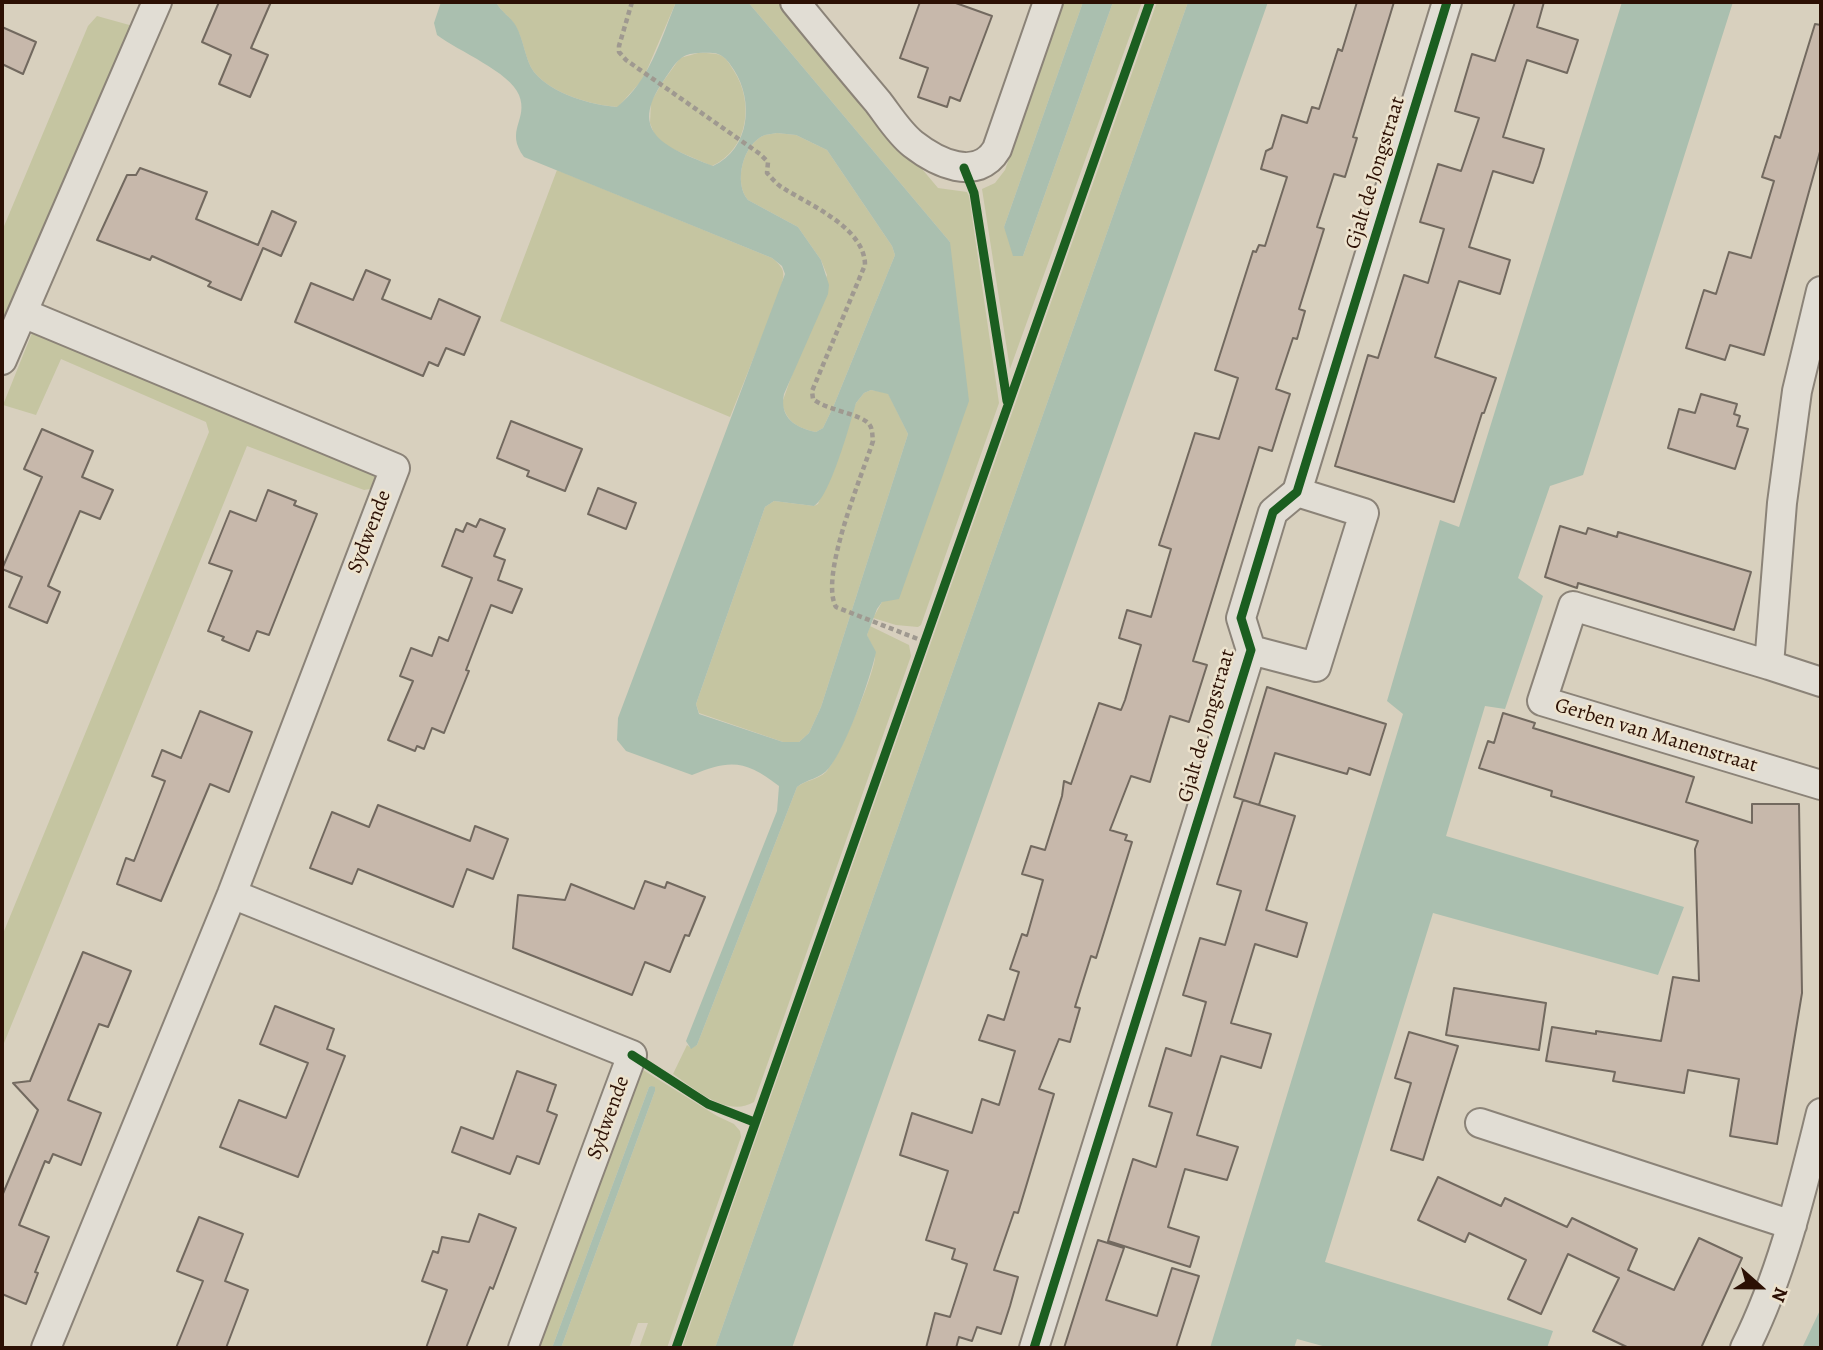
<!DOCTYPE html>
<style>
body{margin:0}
#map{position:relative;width:1823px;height:1350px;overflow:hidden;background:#d8d0be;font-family:Alegreya,serif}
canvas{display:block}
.frame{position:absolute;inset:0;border:4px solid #2c1004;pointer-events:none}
.north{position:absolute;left:1725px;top:1252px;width:70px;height:70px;-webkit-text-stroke:5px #ede3ce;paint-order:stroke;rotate:111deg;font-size:19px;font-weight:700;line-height:28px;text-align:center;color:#2c1004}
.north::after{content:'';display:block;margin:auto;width:24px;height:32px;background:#2c1004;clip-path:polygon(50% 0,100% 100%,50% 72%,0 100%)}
</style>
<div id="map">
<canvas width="1823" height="1350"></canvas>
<div class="frame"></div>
<div class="north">N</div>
</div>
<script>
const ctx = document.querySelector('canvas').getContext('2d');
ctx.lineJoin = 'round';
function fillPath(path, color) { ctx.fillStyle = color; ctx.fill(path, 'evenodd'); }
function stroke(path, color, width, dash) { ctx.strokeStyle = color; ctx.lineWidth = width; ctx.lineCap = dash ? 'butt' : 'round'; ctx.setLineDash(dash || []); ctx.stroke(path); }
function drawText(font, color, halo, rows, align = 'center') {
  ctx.font = font + ' Alegreya,serif'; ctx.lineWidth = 5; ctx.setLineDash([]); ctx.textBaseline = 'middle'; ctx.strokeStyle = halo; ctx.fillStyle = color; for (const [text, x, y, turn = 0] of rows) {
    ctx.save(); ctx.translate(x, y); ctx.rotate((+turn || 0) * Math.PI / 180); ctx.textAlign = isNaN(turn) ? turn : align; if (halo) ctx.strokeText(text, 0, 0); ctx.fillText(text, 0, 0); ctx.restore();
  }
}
fillPath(new Path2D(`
 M 496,2 L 676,2 L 643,79 L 618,107 C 591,105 552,94 534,72 C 525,60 524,40 516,27 C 511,17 501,12 496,2 Z
 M 748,2 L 782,2 L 938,188 L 967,192 L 969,196 L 999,403 L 921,625 L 918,627 L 896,625 L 873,618 L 882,602 L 950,242 Z
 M 1063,2 L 1083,2 L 1004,227 L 1023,256 L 1113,2 L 1142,2 L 1010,369 L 982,189 L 995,183 L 1005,170 Z
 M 1157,2 L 1188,2 L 715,1348 L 682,1348 Z
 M 97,16 L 133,26 L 2,332 L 2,231 L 88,26 Z
 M 698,53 C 705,53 714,53 720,55 C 727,58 730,65 734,71 C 754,102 749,149 712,166 L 668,147 L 655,136 L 650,123 L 651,102 L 662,83 L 680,58 Z
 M 777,133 L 796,135 L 827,150 L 892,246 L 895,255 L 834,405 L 823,428 L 816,432 C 798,428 787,423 782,403 L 827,275 L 821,260 L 798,227 L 748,200 C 733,183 743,143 765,135 C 769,134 773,134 777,133 Z
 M 557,170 L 772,258 C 788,271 784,275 779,294 L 730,417 L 500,321 Z
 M 42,308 L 396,464 L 388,486 L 364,490 L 247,446 L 2,1048 L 2,936 L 209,432 L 206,422 L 61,359 L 36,415 L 3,405 Z
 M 871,390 L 888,393 L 908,434 L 821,707 L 809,733 L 799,742 L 783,742 L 699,713 L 696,704 L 765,507 L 774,501 L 814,506 L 818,504 L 856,403 L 864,393 Z
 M 870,626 L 909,645 L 911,656 L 754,1102 C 727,1118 695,1089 673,1074 L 687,1045 L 691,1048 L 697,1045 L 797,787 C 806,780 817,780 826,772 C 838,760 876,672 875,655 C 875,649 869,641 867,635 Z
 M 640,1068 L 717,1116 L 734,1124 L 740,1131 L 741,1137 L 667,1348 L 639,1348 L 648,1323 L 638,1323 L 629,1348 L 561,1348 L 655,1091 L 651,1086 L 649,1087 L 552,1348 L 537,1348 Z`), '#c5c5a1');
fillPath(new Path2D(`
 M 441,2 L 496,2 C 501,12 511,17 516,26 C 524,40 525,60 534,72 C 552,94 591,105 617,107 C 650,80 661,39 676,2 L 748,2 L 950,242 L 969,401 L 899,599 L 882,602 L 877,609 L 867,635 L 876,652 C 870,680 846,747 829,768 C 820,779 807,779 797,787 L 697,1045 L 691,1049 L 686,1041 L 777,811 L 779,786 C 746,760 730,759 692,775 L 626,751 L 617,740 L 618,718 L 785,274 L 782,266 L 772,258 L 524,157 C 504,130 529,120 519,95 C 510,72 458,51 437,35 L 434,23 ZM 690,54 C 698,53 711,52 718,54 C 726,57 730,64 734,70 C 754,101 750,149 713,166 C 668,148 626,134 664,80 C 672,69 677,57 690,54 ZM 777,133 L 796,135 L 827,150 L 892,246 L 895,255 L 834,405 L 823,428 L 816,432 C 796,428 779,418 784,394 L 828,294 L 829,285 L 821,260 L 798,227 L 748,200 C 733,183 743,143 765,135 C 769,134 773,134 777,133 ZM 871,390 L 888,394 L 908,434 L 821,707 L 809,733 L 799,742 L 783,742 L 699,714 L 696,704 L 765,507 L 774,501 L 814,506 C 830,497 850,424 856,403 L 864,393 Z
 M 1083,2 L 1113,2 L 1023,256 L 1013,256 L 1004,227 Z
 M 1188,2 L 1268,2 L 792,1348 L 715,1348 Z
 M 1622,2 L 1733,2 L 1583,475 L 1550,486 L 1518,578 L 1543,596 L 1505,709 L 1485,706 L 1446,836 L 1684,907 L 1658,975 L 1433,913 L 1325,1262 L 1553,1331 L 1547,1348 L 1330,1348 L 1297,1339 L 1294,1348 L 1210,1348 L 1403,714 L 1387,701 L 1440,520 L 1459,527 Z
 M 651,1086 L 655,1087 L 655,1091 L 561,1348 L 552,1348 L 649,1087 Z
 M 1821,1308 L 1821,1348 L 1802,1348 Z`), '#aabfaf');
const building = new Path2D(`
 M 219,2 L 271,2 L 251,48 L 268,55 L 250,97 L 219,84 L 231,55 L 202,42 Z
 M 920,2 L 953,2 L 992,16 L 960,101 L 950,97 L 947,107 L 918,97 L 928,68 L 900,58 Z
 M 1357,2 L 1394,2 L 1353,137 L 1357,138 L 1345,177 L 1334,174 L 1317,227 L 1324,229 L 1299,309 L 1305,311 L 1297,339 L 1293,338 L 1276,389 L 1290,394 L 1281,422 L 1272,451 L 1259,447 L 1193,661 L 1207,665 L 1189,722 L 1170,716 L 1150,782 L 1131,776 L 1110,830 L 1127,835 L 1125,840 L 1132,842 L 1096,958 L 1091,956 L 1075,1007 L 1080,1008 L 1070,1042 L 1059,1039 L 1039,1089 L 1054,1094 L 1018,1213 L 1014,1212 L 994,1270 L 1018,1277 L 1010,1306 L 1001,1334 L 977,1327 L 972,1341 L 959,1337 L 956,1348 L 926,1348 L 935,1313 L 950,1317 L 967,1264 L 952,1259 L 955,1249 L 926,1240 L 948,1171 L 900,1155 L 912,1113 L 972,1133 L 982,1099 L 999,1105 L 1015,1051 L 979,1040 L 988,1015 L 1004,1020 L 1019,972 L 1010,969 L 1022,934 L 1027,936 L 1043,880 L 1022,874 L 1031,846 L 1045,850 L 1062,796 L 1064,781 L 1071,784 L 1099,703 L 1121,710 L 1125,700 L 1141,645 L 1119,638 L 1127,610 L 1151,617 L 1171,549 L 1159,545 L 1195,433 L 1219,439 L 1238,378 L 1215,370 L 1253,251 L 1256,252 L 1259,245 L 1265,246 L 1287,177 L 1261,169 L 1266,151 L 1272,148 L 1282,115 L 1307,123 L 1312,107 L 1319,109 L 1338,49 L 1342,51 Z
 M 1515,2 L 1544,2 L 1537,27 L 1578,40 L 1567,73 L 1527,60 L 1503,137 L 1544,149 L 1539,166 L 1533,183 L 1493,171 L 1469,247 L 1510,260 L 1500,294 L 1459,281 L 1435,357 L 1496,378 L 1484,413 L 1482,413 L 1454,502 L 1335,466 L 1368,355 L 1378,358 L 1404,275 L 1428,283 L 1444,229 L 1420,222 L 1438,164 L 1461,171 L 1479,118 L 1455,111 L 1472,54 L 1495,61 Z
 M 1815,24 L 1821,25 L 1821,148 L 1764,355 L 1730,345 L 1725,360 L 1686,348 L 1704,290 L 1716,294 L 1729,252 L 1751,258 L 1774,181 L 1762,177 L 1775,136 L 1780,138 Z
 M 2,27 L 36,42 L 23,74 L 2,64 Z
 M 140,168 L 207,192 L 196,219 L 258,245 L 272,211 L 296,222 L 281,256 L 263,248 L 241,300 L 208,286 L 211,282 L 152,256 L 150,260 L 97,240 L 127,175 L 136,175 Z
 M 366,270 L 390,280 L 382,299 L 431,319 L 439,299 L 480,317 L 464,355 L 446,348 L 438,366 L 429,362 L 423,376 L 295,322 L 311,283 L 353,300 Z
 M 1701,394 L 1737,404 L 1734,414 L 1740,416 L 1737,426 L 1748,429 L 1735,469 L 1668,448 L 1679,409 L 1695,413 Z
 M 511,421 L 582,449 L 565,491 L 527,476 L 529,471 L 497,458 Z
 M 42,429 L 93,451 L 82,477 L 113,490 L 100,519 L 80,511 L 48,586 L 60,592 L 47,623 L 9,607 L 22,577 L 2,569 L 42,477 L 24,469 Z
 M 598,488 L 636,503 L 626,529 L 588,514 Z
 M 268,490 L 296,501 L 294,505 L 317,514 L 269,635 L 257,631 L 249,651 L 222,640 L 224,637 L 208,631 L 232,571 L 209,563 L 230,511 L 256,521 Z
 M 480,519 L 505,529 L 494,556 L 505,560 L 498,580 L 522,589 L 512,613 L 491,605 L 466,670 L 469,671 L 444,733 L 432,728 L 424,749 L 417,746 L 415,751 L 388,740 L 413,681 L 400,676 L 411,648 L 432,656 L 439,637 L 448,641 L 472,578 L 442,566 L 456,529 L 463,532 L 467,523 L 476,527 Z
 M 1560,526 L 1586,534 L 1588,528 L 1617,537 L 1618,532 L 1751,572 L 1734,630 L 1578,583 L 1577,588 L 1545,577 Z
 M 1267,687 L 1386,724 L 1370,775 L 1349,768 L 1347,774 L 1275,753 L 1259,805 L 1234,797 Z
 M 200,711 L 252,732 L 229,792 L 210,784 L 161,901 L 117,884 L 126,858 L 134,861 L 165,781 L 152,776 L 162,750 L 181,758 Z
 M 1503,713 L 1535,723 L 1533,728 L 1694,777 L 1686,802 L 1752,823 L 1752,804 L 1799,804 L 1802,993 L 1777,1144 L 1730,1136 L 1739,1079 L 1688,1070 L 1684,1093 L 1613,1081 L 1615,1072 L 1546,1061 L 1552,1027 L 1596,1034 L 1596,1031 L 1661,1041 L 1673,977 L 1699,981 L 1695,849 L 1698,841 L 1551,796 L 1552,791 L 1479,768 L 1488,741 L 1494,743 Z
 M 1243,800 L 1295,816 L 1266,910 L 1307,923 L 1297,957 L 1255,944 L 1231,1023 L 1271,1034 L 1261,1068 L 1221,1056 L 1197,1135 L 1238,1147 L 1227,1180 L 1185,1169 L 1168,1227 L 1199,1237 L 1190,1267 L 1108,1241 L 1133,1159 L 1156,1167 L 1172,1113 L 1149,1106 L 1166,1048 L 1191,1056 L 1206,1002 L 1183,995 L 1200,938 L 1225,945 L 1241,891 L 1217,884 Z
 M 378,805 L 470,841 L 475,826 L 508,839 L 493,879 L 467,869 L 453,907 L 358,869 L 352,884 L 310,868 L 332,812 L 369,827 Z
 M 645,881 L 665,888 L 667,882 L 705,897 L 689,936 L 685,935 L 670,972 L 645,962 L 632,995 L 513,948 L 518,895 L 565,900 L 571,884 L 634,909 Z
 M 83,952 L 131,971 L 108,1027 L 99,1024 L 68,1100 L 101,1113 L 81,1165 L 53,1154 L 49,1163 L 45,1161 L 19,1225 L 49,1237 L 35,1272 L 38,1273 L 26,1304 L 2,1294 L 2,1196 L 38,1110 L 13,1083 L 30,1081 Z
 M 1454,988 L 1546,1003 L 1539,1050 L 1446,1035 Z
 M 275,1006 L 334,1029 L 327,1049 L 345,1056 L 298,1177 L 220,1147 L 239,1100 L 286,1118 L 308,1063 L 260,1044 Z
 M 1409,1032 L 1458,1046 L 1423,1160 L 1391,1150 L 1411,1083 L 1395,1078 Z
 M 517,1071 L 556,1085 L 547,1111 L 557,1115 L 539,1164 L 517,1156 L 510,1174 L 452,1152 L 461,1127 L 493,1139 Z
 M 1438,1177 L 1501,1206 L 1505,1198 L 1567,1227 L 1572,1218 L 1637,1249 L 1628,1270 L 1674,1290 L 1699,1238 L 1742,1258 L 1701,1348 L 1629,1348 L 1593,1331 L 1619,1278 L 1568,1254 L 1541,1314 L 1508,1299 L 1526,1260 L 1469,1233 L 1465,1242 L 1418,1220 Z
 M 479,1214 L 516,1228 L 493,1289 L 490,1287 L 466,1348 L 426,1348 L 447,1290 L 422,1281 L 433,1251 L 438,1253 L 442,1237 L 469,1242 Z
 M 199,1217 L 243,1234 L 225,1281 L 248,1290 L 226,1348 L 176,1348 L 203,1281 L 177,1271 Z
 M 1098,1240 L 1124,1248 L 1106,1300 L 1157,1316 L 1172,1268 L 1199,1276 L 1176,1348 L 1064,1348 Z`);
fillPath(building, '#c7b8ab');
stroke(building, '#72695f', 2);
const minor = new Path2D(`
 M 795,2 C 822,35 850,69 878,102 C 888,115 899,133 913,144 C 936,162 977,183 997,149 L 1048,2
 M 1821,291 L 1797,391 L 1782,503 L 1769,665 L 1573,606 L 1542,701 L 1821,785
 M 23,313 L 395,468 L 232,894 L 46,1348
 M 2,360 L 157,2
 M 1251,650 L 1316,667 L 1364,513 L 1297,492
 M 1769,665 L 1821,682
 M 232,894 L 632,1055 L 523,1348
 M 1480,1123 L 1792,1225
 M 1034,1348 L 1251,650 L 1241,618 L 1273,512 L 1297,492 L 1447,2
 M 1745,1348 C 1782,1274 1801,1193 1821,1113`);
stroke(minor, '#8b8378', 32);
stroke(new Path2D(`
 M 632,2 L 619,46 L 619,52 L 626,60 L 760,154 L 768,162 L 767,173 C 772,178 777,185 783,188 C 810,205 865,228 865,265 L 812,391 L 813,399 C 826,410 861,414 869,424 C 873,429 872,435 873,441 C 862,476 819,576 836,607 L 923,641`), '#9f9990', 4.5, [5, 3.5]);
stroke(minor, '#e1ddd4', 28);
stroke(new Path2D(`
 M 964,168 L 974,193 L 1007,401
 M 632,1055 L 708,1104 L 754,1122
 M 676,1348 L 1150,2
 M 1034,1348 L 1251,650 L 1241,618 L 1273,512 L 1297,492 L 1447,2`), '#1b5e20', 9);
drawText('21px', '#2c1004', '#ede3ce', [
 ["Gjalt de Jongstraat",1376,173,-73],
 ["Sydwende",370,532,-69],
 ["Gjalt de Jongstraat",1207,726,-74],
 ["Gerben van Manenstraat",1656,736,17],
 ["Sydwende",609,1118,-70]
]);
</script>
